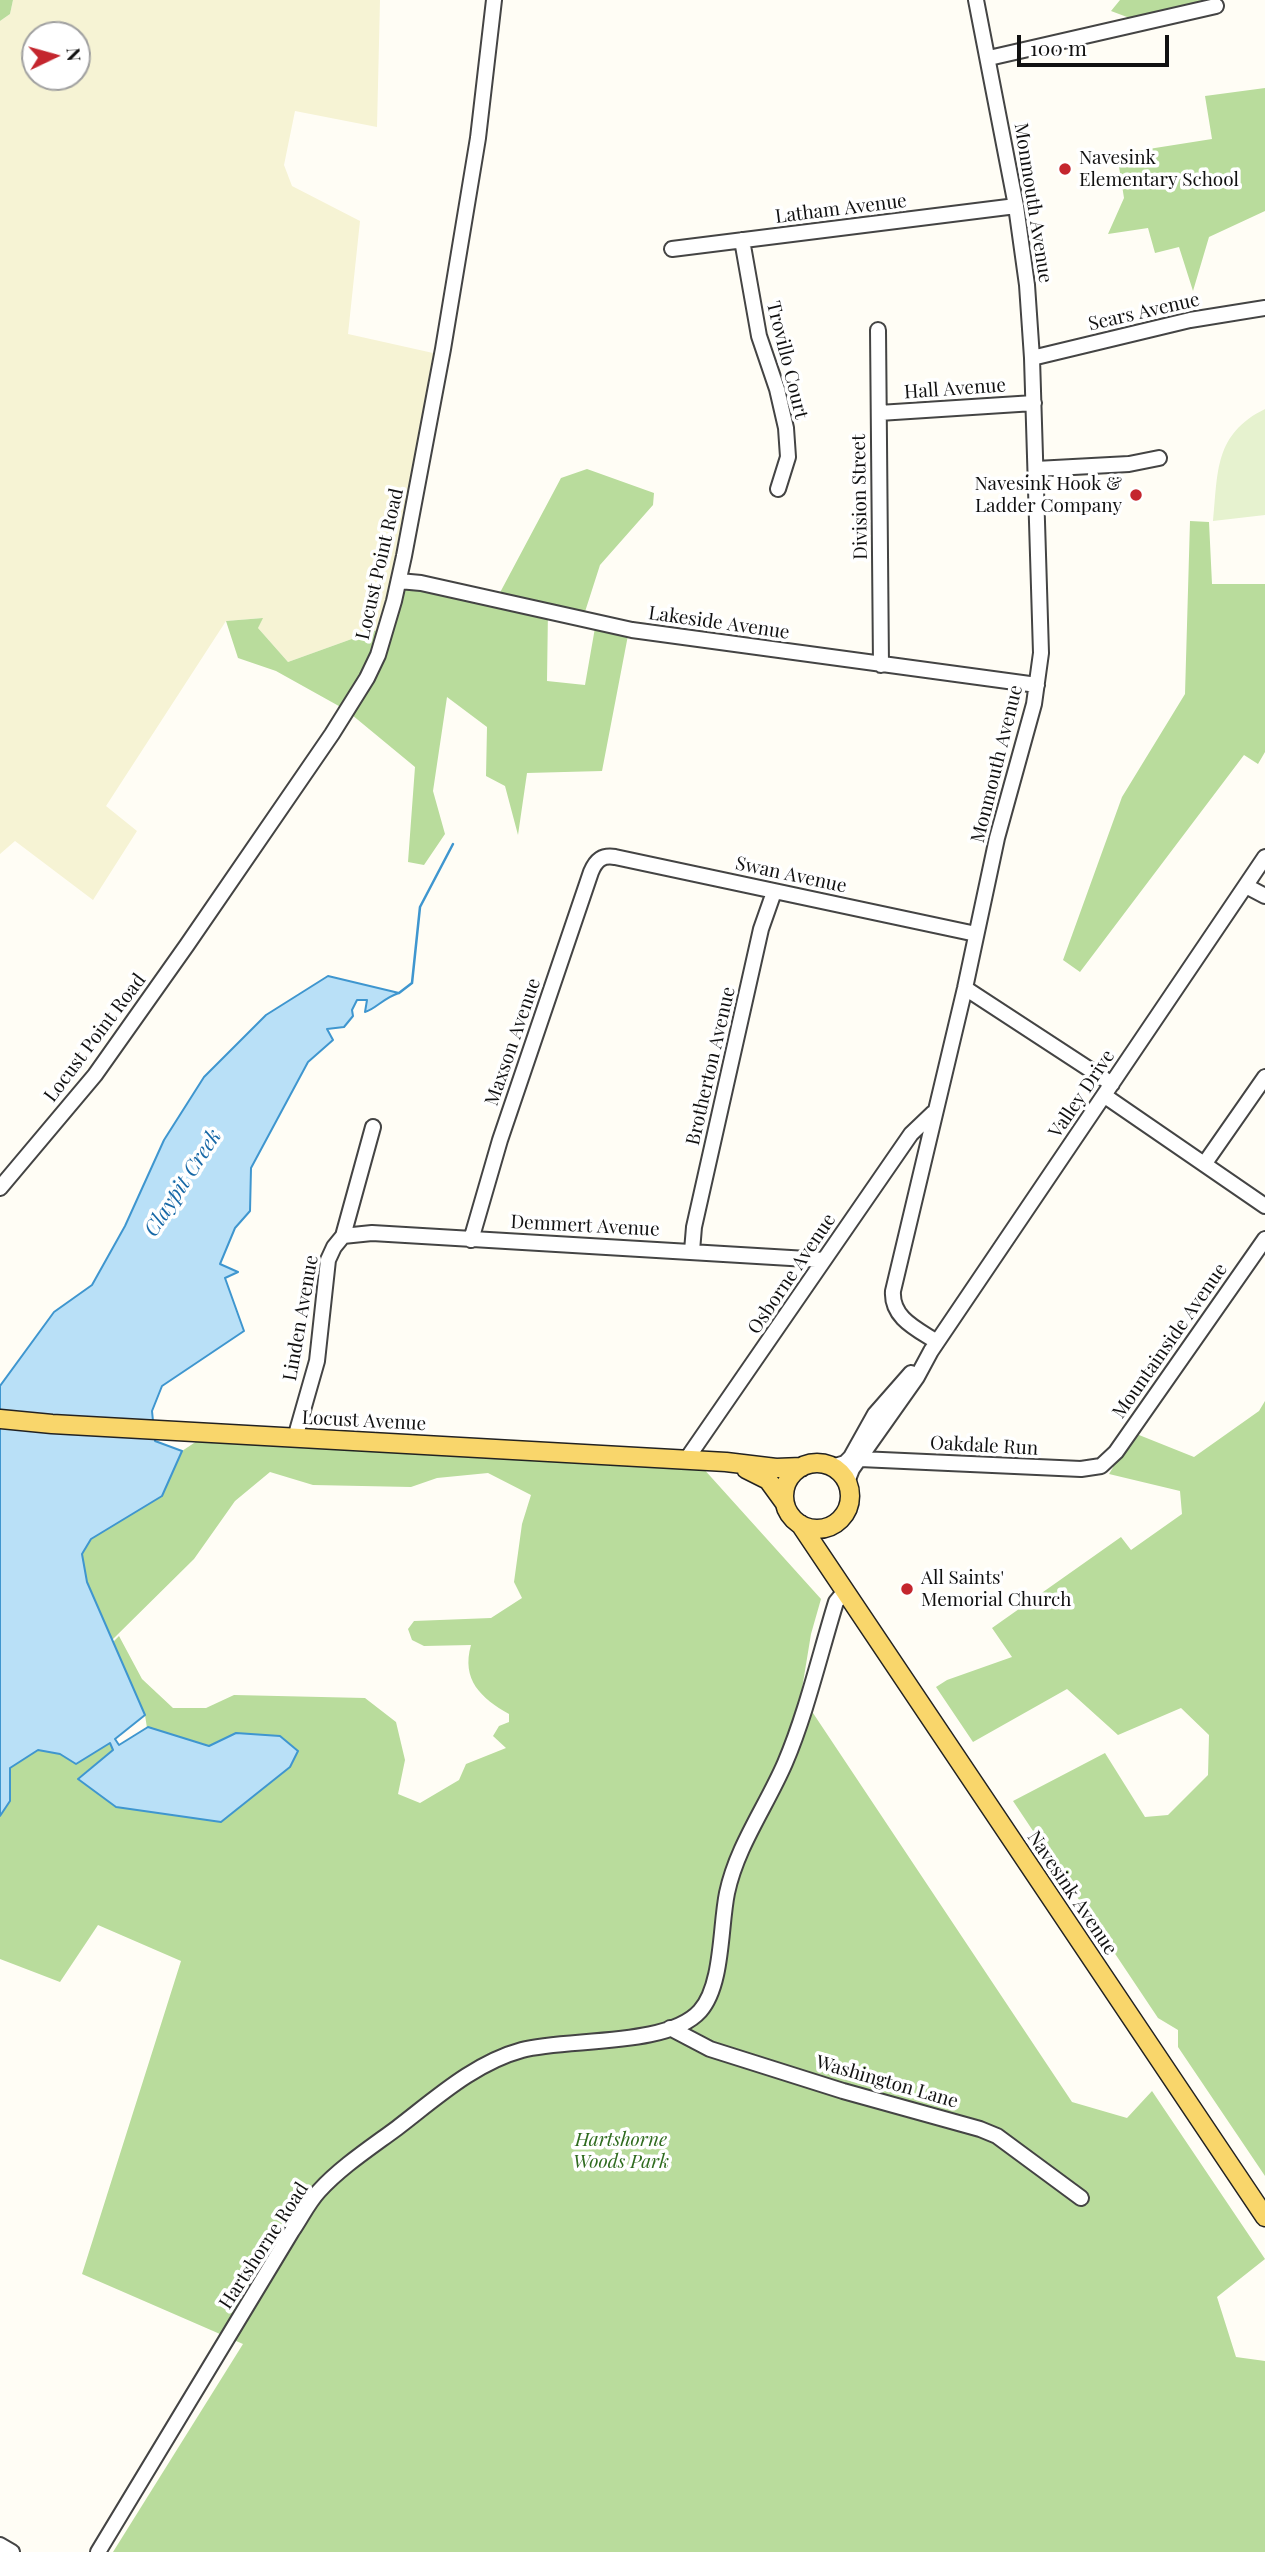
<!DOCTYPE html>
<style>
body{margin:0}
#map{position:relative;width:1265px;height:2552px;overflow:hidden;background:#fffdf5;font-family:"Playfair Display",serif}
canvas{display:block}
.north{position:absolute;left:21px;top:21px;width:70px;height:70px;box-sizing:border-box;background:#fff;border:2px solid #a0a0a0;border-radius:50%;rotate:85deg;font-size:19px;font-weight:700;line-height:28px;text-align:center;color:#111}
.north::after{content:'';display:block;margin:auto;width:24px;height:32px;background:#c4262e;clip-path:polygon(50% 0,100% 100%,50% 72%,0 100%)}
.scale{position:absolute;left:1017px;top:35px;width:152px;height:32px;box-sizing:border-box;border:4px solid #111;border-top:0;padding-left:9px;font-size:21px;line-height:24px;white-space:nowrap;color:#111;-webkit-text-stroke:5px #fff;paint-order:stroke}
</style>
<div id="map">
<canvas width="1265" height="2552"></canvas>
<div class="north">N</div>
<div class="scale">100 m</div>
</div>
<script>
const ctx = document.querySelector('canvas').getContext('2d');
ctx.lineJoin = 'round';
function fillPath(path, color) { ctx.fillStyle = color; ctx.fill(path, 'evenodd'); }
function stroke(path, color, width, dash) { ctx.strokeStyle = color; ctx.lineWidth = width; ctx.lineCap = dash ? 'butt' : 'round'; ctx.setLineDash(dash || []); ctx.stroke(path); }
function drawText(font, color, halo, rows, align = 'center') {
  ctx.font = font + ' "Playfair Display",serif'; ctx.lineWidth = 7; ctx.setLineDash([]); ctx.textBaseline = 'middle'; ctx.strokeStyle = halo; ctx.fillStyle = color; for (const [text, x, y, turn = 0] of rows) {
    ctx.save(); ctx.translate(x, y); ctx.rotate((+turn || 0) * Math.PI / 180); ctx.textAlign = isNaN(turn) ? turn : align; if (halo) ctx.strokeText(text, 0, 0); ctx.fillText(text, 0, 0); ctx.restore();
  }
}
fillPath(new Path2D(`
 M 13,0 L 380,0 L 377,127 L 295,111 L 284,165 L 292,186 L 360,221 L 348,334 L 442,355 L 385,627 L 288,662 L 258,628 L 262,618 L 226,621 L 106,806 L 137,831 L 93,900 L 15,841 L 0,854 L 0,21 L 10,14 ZM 35,35 L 77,35 L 77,77 L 35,77 Z`), '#f6f3d4');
fillPath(new Path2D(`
 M 0,0 L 13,0 L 10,14 L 0,21 Z
 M 1120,0 L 1208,0 L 1135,20 L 1111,11 Z
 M 1265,88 L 1265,211 L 1209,237 L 1193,291 L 1179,247 L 1155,253 L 1148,228 L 1108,234 L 1124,198 L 1117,154 L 1212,139 L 1205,96 Z
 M 587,469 L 654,493 L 653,505 L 600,565 L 583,618 L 548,609 L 547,681 L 585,685 L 596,622 L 629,630 L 602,771 L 527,773 L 518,835 L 505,786 L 486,776 L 487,727 L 447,697 L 433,791 L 445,834 L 424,865 L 408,862 L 415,767 L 346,710 L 276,671 L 238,658 L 226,621 L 263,618 L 258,628 L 288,662 L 385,627 L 398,583 L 495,602 L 561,478 Z
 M 1190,521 L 1209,522 L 1212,584 L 1265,584 L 1265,752 L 1258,764 L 1244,755 L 1080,972 L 1063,960 L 1122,797 L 1185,694 Z
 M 1265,1401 L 1265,2176 L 1178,2047 L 1178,2030 L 1158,2018 L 1013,1801 L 1105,1753 L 1145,1817 L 1168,1815 L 1208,1775 L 1209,1735 L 1181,1708 L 1118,1735 L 1067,1689 L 973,1742 L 936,1687 L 947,1680 L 1012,1657 L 992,1628 L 1121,1537 L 1131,1550 L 1182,1514 L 1180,1491 L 1109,1474 L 1134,1433 L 1194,1457 L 1259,1411 Z
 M 197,1441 L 702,1467 L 821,1599 L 811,1634 L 801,1695 L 1072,2102 L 1127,2118 L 1152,2091 L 1265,2259 L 1217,2297 L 1236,2357 L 1265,2361 L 1265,2552 L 113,2552 L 243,2344 L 82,2274 L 181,1961 L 98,1925 L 60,1982 L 0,1959 L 0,1816 L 10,1801 L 10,1768 L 38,1750 L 60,1754 L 111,1742 L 113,1750 L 78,1778 L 116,1807 L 236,1733 L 209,1746 L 147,1728 L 145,1715 L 113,1642 L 119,1636 L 142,1679 L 173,1708 L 206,1708 L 234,1695 L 365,1698 L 396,1722 L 405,1760 L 398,1794 L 420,1803 L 459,1780 L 466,1764 L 506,1748 L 493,1736 L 499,1726 L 509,1722 L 509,1714 C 481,1698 461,1680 471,1645 L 424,1646 L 412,1640 L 408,1629 L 414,1621 L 491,1618 L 522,1598 L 514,1582 L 522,1524 L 531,1495 L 488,1473 L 437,1478 L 411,1487 L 313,1485 L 270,1472 L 235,1501 L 194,1559 L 112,1640 L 87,1582 L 82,1554 L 91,1539 L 162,1496 L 182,1451 Z`), '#b9dc9c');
fillPath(new Path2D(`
 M 1265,409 L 1265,515 L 1213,521 C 1218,472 1214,434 1265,409 Z`), '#e6f2cf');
const water = new Path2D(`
 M 328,976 L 399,993 C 383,998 376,1009 365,1012 L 367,1000 L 357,1000 L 352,1010 L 353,1016 L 344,1027 L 327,1029 L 333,1040 L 308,1062 L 251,1168 L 250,1211 L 235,1228 L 220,1264 L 238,1272 L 225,1278 L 244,1331 L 162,1386 L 152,1411 L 155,1441 L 182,1451 L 162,1496 L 91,1539 L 82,1554 L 87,1582 L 145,1715 L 115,1739 L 119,1745 L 148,1727 L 209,1746 L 236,1733 L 280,1736 L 298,1751 L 290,1767 L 221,1822 L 116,1807 L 78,1779 L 113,1750 L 110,1743 L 76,1764 L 60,1754 L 38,1750 L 10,1768 L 10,1801 L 0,1816 L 0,1386 L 54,1312 L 92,1285 L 125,1226 L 164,1140 L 204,1077 L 266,1015 Z`);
fillPath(water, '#b9e0f7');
stroke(water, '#3f96cf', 2);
stroke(new Path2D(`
 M 399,993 L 412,983 L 420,907 L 453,844`), '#3f96cf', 2.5);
const minor = new Path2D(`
 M 989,58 L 1216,6
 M 742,240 L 759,336 L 777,389 L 786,428 L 788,457 L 778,489
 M 672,249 L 1016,206
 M 878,330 L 881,665
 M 1032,358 L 1190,320 L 1265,308
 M 879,413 L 1034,403
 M 1036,469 L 1129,464 L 1159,458
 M 399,581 L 421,583 L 632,630 L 1037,685
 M 1246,886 L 1265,896
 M 965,988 L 1112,1084
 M 1105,1096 L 1265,1206
 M 1205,1163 L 1265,1077
 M 0,1188 L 95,1075 L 187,945 L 332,734 L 367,678 L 378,655 L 394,601 L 404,556 L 443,349 L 478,138 L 494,0
 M 343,1236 L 372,1233 L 824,1260
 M 471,1240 L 500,1140 L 591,872 C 596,860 602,855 615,857 L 976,934
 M 692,1251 L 694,1227 L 761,929 L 774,892
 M 937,1342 C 917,1329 891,1318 893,1291 L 965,988 L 997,838 L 1034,704 L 1041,653 L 1032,358 L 1027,285 L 1016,206 L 976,0
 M 295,1438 L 317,1361 L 328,1260 L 334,1247 L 343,1236 L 373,1127
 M 860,1459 L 1081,1469 L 1101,1466 L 1116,1452 L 1265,1239
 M 686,1460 L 911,1134 L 933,1113
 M 832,1467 L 845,1463 L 851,1457 L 875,1414 L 911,1373
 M 847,1482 L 852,1469 L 917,1377 L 931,1351 L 1265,857
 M 670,2028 L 710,2049 L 843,2091 L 980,2129 L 997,2136 L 1081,2198
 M 0,2545 L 12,2552
 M 98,2552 L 292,2231 C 301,2218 308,2203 319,2191 C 341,2167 370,2148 397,2128 C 435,2099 474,2063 522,2050 C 567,2038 668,2047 700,2011 C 723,1985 720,1927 727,1893 C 737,1846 766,1807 785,1763 C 806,1714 820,1654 836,1602 L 845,1591`);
const major = new Path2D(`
 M 0,1419 L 52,1424 L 726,1462 L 776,1468 L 802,1467
 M784 1496a33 33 0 1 1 66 0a33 33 0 1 1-66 0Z
 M 746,1469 L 768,1480 L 784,1502
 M 800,1524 L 1265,2217`);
stroke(minor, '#444', 18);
stroke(major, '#222', 21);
stroke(minor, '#fff', 14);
stroke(major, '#f9d66b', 18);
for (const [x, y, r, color] of [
 [1065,169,7,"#c4262e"],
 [1136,495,7,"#c4262e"],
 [907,1589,7,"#c4262e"]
]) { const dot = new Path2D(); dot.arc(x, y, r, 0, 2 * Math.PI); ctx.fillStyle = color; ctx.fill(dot); stroke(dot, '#fff', 2.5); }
drawText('19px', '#111', '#fff', [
 ["Navesink",1079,158],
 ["Elementary School",1079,180],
 ["Navesink Hook &",1122,484,"right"],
 ["Ladder Company",1122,506,"right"],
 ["All Saints'",921,1578],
 ["Memorial Church",921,1600]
], 'left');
drawText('19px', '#111', '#fff', [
 ["Monmouth Avenue",1033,203,81],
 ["Latham Avenue",841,209,-7],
 ["Sears Avenue",1144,312,-13],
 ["Trovillo Court",787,360,76],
 ["Hall Avenue",955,389,-4],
 ["Division Street",860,497,-91],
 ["Locust Point Road",380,564,-77],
 ["Lakeside Avenue",719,623,8],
 ["Monmouth Avenue",997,764,-76],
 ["Swan Avenue",791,875,12],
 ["Locust Point Road",95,1038,-53],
 ["Maxson Avenue",513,1042,-71],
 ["Brotherton Avenue",711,1066,-77],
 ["Valley Drive",1082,1094,-56],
 ["Demmert Avenue",585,1226,3],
 ["Osborne Avenue",792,1274,-56],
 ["Linden Avenue",301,1318,-80],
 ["Mountainside Avenue",1170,1341,-55],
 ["Locust Avenue",364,1421,3],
 ["Oakdale Run",984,1446,3],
 ["Navesink Avenue",1072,1893,56],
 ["Washington Lane",887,2082,16],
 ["Hartshorne Road",264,2246,-57]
]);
drawText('italic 19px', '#2f6b1f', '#fff', [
 ["Hartshorne",621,2140],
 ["Woods Park",621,2162]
]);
drawText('italic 21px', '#1768a6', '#fff', [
 ["Claypit Creek",183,1183,-57]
]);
</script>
